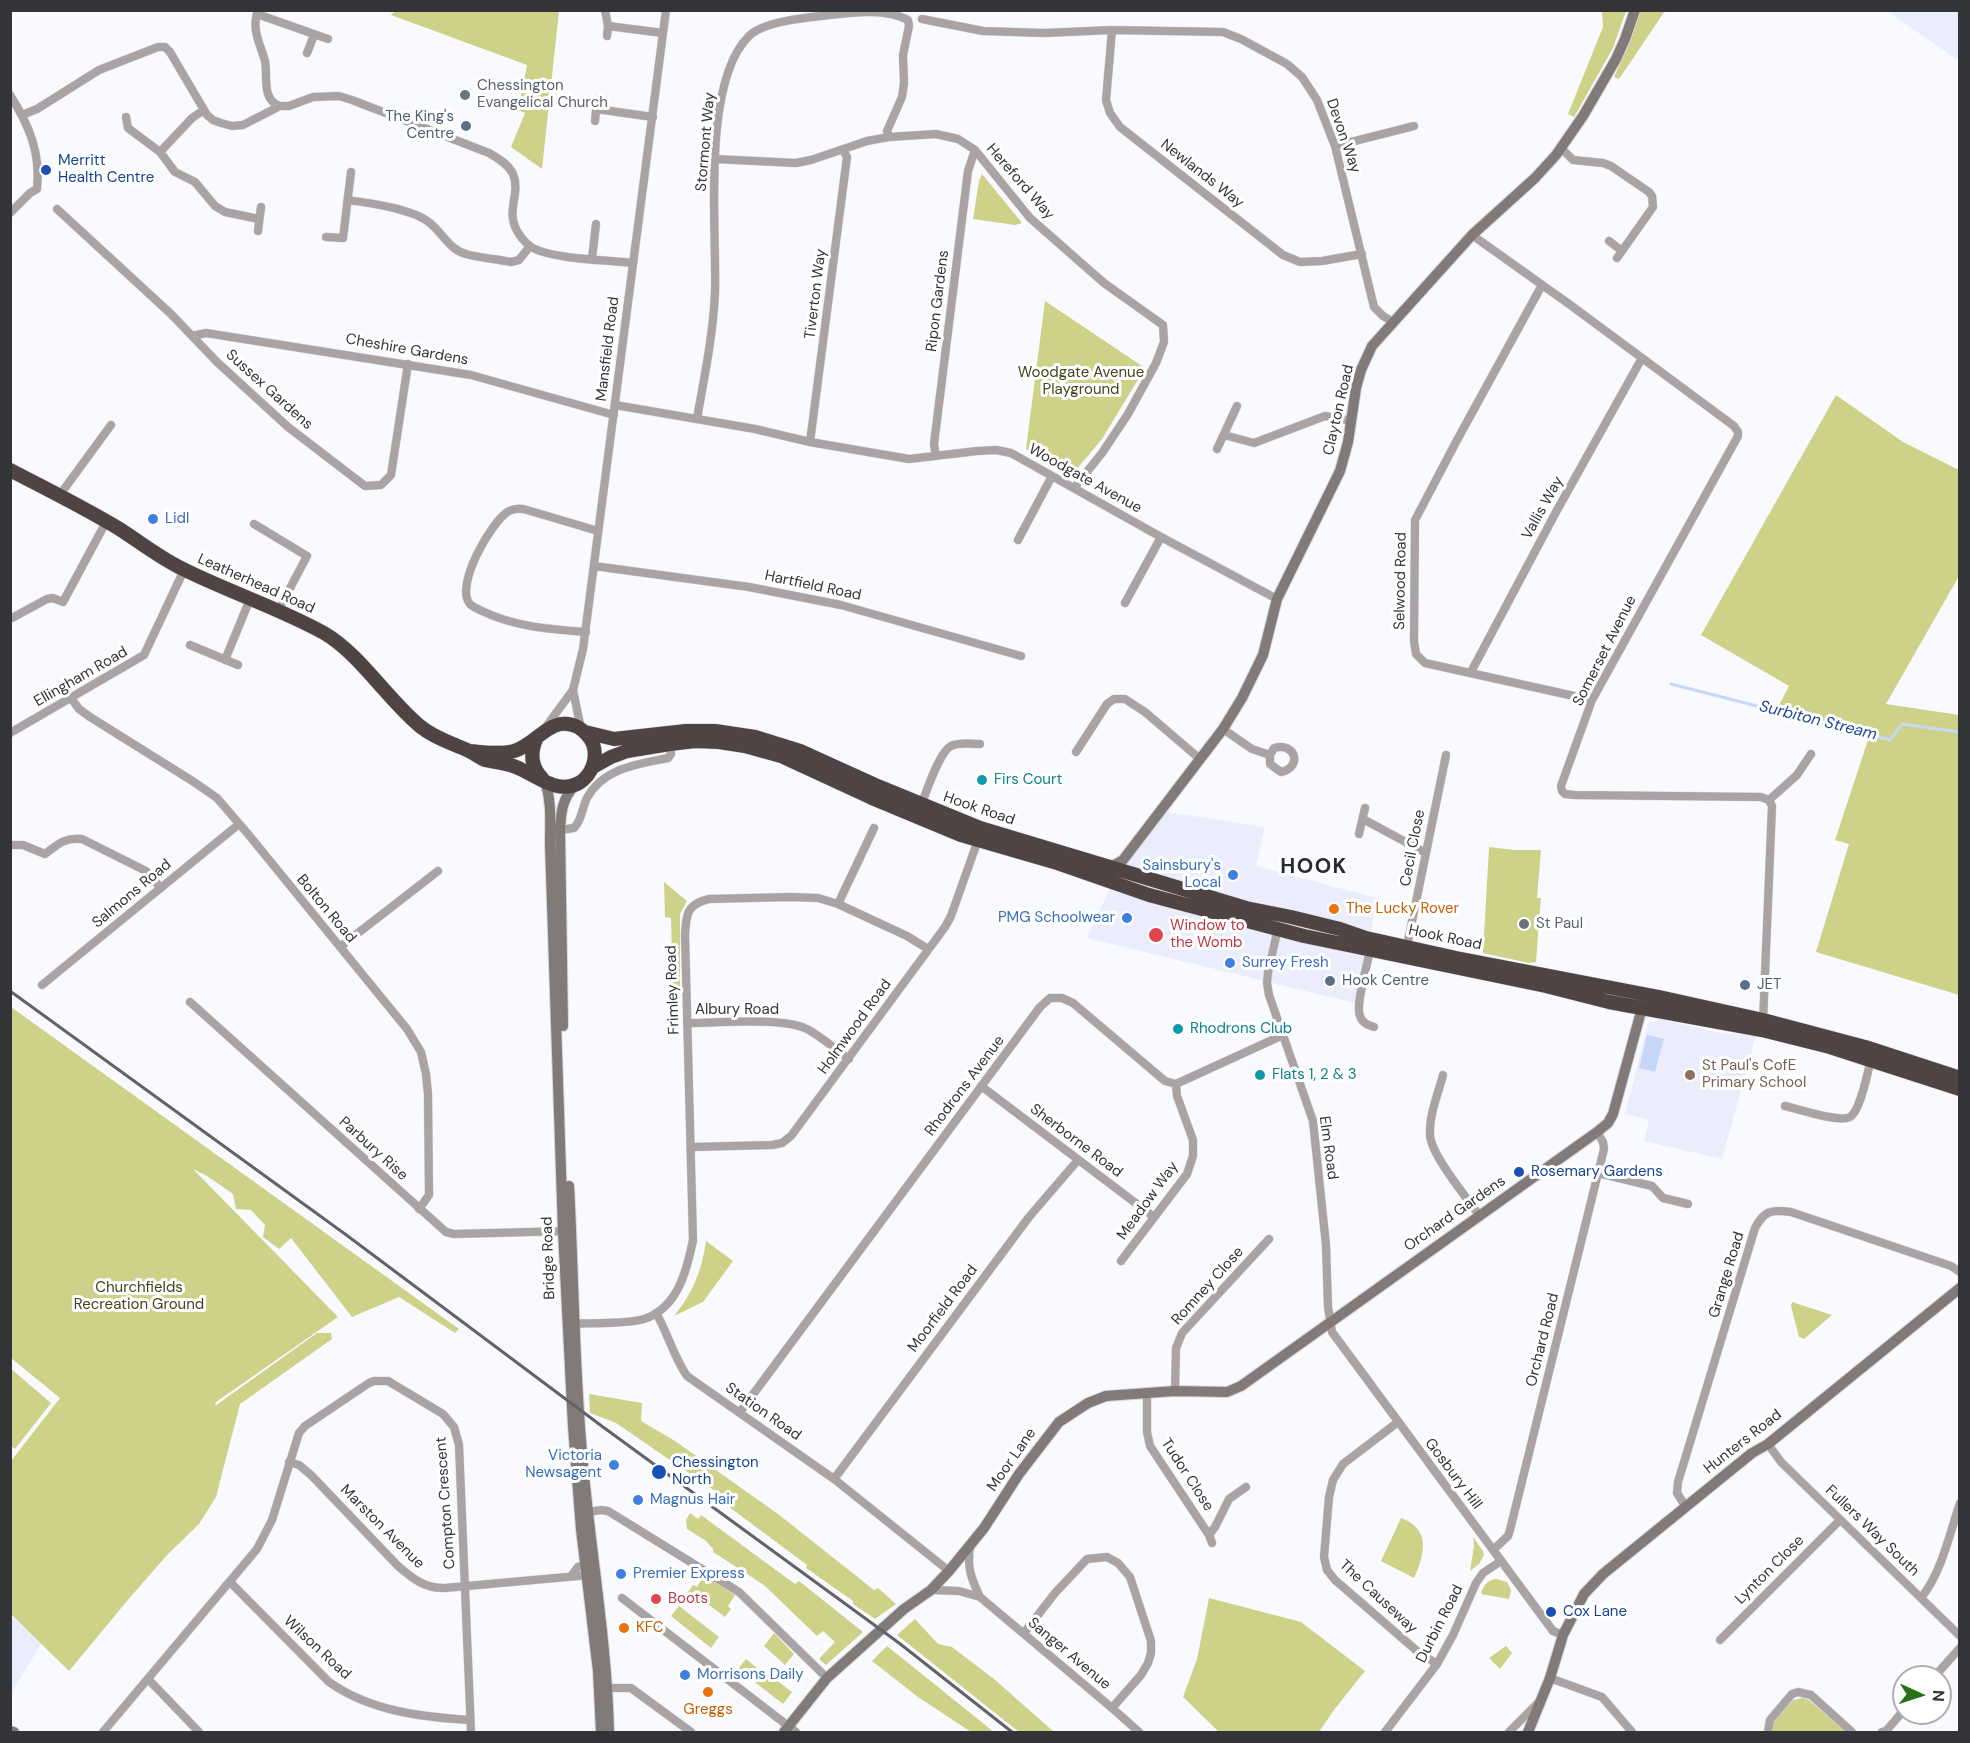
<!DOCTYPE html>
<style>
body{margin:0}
#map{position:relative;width:1970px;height:1743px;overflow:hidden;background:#f9faff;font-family:"DM Sans",sans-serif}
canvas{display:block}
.frame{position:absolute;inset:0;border:12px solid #333438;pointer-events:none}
.north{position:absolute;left:1892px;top:1665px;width:60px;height:60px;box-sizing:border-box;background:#fff;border:2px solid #adaeaf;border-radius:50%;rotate:93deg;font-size:16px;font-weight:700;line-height:24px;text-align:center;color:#333438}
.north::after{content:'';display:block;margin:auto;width:21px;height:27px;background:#267216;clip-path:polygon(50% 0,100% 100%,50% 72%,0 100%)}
</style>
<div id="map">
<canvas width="1970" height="1743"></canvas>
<div class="frame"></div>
<div class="north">N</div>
</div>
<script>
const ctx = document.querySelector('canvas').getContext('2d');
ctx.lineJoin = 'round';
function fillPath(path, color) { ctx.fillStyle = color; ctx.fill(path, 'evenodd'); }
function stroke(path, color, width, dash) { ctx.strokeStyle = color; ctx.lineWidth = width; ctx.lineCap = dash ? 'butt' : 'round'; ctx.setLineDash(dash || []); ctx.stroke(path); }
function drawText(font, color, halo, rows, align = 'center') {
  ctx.font = font + ' "DM Sans",sans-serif'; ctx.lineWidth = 6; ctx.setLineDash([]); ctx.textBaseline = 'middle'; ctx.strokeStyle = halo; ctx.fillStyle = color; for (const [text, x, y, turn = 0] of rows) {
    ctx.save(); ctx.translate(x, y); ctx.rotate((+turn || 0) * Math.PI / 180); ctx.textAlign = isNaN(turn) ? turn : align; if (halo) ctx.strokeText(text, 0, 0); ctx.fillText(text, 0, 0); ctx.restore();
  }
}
fillPath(new Path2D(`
 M 1887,11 L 1959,11 L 1959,61 Z
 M 1160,811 L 1265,827 L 1256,866 L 1377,898 L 1359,1004 L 1087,938 L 1123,860 Z
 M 1659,1019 L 1721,1033 L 1756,1036 L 1722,1159 L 1644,1141 L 1649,1120 L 1625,1114 L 1648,1024 Z
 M 11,1615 L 42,1643 L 11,1693 Z`), '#ebedfc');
fillPath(new Path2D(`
 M 1641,10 L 1665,11 L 1619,79 L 1614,77 L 1630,41 Z
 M 395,11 L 559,11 L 542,169 L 511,147 L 525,113 L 518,110 L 527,65 L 391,15 Z
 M 1602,11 L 1626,11 L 1613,48 L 1574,117 L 1568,114 L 1603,27 Z
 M 982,174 L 1022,223 L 1015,225 L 973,219 L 979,181 Z
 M 1045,301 L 1145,368 L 1102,439 L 1076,470 L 1066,470 L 1026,449 Z
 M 1836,395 L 1903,442 L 1959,470 L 1959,576 L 1886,704 L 1959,715 L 1959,995 L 1816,952 L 1849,844 L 1835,840 L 1870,734 L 1776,711 L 1789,686 L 1701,635 Z
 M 1489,847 L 1514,850 L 1541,850 L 1537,898 L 1541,898 L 1536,962 L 1529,963 L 1483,953 Z
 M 664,882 L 687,901 L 680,914 L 680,996 L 673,996 L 671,918 L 665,917 Z
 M 11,1007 L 459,1329 L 455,1333 L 399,1297 L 352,1317 L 291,1238 L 279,1249 L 263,1237 L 265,1225 L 251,1210 L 236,1209 L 233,1194 L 207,1176 L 193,1169 L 338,1317 L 216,1402 L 215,1406 L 317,1333 L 331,1333 L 332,1339 L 240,1404 L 216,1497 L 199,1524 L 167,1555 L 127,1601 L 69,1671 L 11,1614 L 11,1461 L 60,1398 L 11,1358 Z
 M 706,1241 L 733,1261 L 703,1302 L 674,1316 C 693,1293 702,1270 706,1241 Z
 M 1792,1302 L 1832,1315 L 1804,1339 L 1799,1337 L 1791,1306 Z
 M 10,1368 L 51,1403 L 15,1449 L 11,1446 Z
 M 589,1394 L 642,1403 L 641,1421 L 675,1441 L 778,1514 L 874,1590 L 878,1588 L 896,1604 L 875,1619 L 853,1604 L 853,1601 L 806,1568 L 807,1565 L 713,1495 L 715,1491 L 616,1423 L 590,1413 Z
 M 690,1513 L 698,1519 L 701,1515 L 795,1584 L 799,1581 L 863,1632 L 826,1665 L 819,1659 L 835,1642 L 823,1631 L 817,1636 L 764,1585 L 713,1552 L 713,1549 L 706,1541 L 687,1529 L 686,1520 Z
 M 1401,1518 C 1431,1529 1425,1554 1414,1578 L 1381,1561 Z
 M 1473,1537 L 1483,1551 L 1484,1555 L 1479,1564 L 1470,1571 L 1474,1546 Z
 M 704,1575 L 735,1595 L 728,1606 L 731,1609 L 725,1617 L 697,1596 L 693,1602 L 685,1596 L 693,1585 L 697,1587 Z
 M 1496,1579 L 1507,1582 L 1511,1590 L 1509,1599 L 1481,1594 C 1483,1586 1487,1580 1496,1579 Z
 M 1209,1598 L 1301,1622 L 1365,1671 L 1334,1710 L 1319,1732 L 1219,1732 L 1183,1697 L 1197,1659 Z
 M 679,1606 L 719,1637 L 711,1648 L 671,1616 Z
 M 915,1619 L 938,1644 L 952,1647 L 994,1679 L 1054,1732 L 1019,1732 L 897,1635 Z
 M 774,1633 L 794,1654 L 785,1665 L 764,1646 Z
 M 887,1646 L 994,1732 L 971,1732 L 918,1697 L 872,1661 Z
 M 1506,1646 L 1512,1653 L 1500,1669 L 1489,1658 Z
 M 746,1659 L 773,1681 L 775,1679 L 792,1692 L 783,1704 L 738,1669 Z
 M 1803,1698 L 1809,1700 L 1846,1732 L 1773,1732 L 1772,1722 L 1793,1700 Z`), '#cdd288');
fillPath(new Path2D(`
 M 1647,1035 L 1664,1039 L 1655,1072 L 1639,1068 Z`), '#c7d7f7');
stroke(new Path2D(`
 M 1671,684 L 1890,740 L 1902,724 L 1960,732`), '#c7d7f7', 3);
const street = new Path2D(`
 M 258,10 C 251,30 260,43 265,61 C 268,76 261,100 280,106
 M 605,10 L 608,26 L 607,36
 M 257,14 L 328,39
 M 922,19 L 983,31 L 1044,33 L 1112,30 L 1223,32 L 1241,39 L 1287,64 L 1302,77 L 1317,100 L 1335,146 L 1374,307 L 1383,316 L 1393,322
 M 608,26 L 663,33
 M 1112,30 L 1106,100 L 1110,113 L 1120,127 L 1283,255 L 1300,262 L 1322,261 L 1362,254
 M 307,53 L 314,35
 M 10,95 C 29,125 41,153 37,189 L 30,193 L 10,213
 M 596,109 L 653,117
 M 22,115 L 37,109 L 99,70 L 158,47 L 165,47 L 170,52 L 207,115 L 213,120 L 221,123 L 232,126 L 243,125 L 280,106 L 289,106 L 313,97 L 339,96 L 352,100 L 489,153 C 498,158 508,164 513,174 C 522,196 502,212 521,237 C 525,242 529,247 535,249 C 556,259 607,260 632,263
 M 126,117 L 128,128 L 160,152 L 175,172 L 195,182 L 215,206 L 225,212 L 259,219
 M 595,121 L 597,100
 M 1335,146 L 1414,126
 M 1561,148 L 1573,160 L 1603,163 L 1611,166 L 1649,192 L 1652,196 L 1653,207 L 1617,258
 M 160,152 L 192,118 L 204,110
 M 715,159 L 796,163 L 811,160 L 867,141 L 889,137 L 936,134 L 958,139 L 975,150 L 1030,218 L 1104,283 L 1163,325 L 1164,342 L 1156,363 L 1128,414 L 1102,453 L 1074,488
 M 348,200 C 370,203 415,209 431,224 C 443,234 450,250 466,254 C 479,258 497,259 511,262 L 519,260 L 530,246
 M 57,209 L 171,314 L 217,362 L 288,427 L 365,486 L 381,485 L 391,475 L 408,364
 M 258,231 L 261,207
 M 1472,235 L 1569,304 L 1734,426 L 1738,432 L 1738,436 L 1592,700 L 1561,786 L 1562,791 L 1565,794 L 1574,795 L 1761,797 L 1769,800 L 1772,806 L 1763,1022
 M 326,237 L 343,238 L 351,172
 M 1609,241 L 1622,251
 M 592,259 L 596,224
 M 1542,285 L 1456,442 L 1415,520 L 1414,641 L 1416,654 L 1425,663 L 1592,700
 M 192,336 L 206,333 L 471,375 L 614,415
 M 615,405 L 755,429 L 810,442 L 909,459 L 977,451 L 996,450 L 1011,453 L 1161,537 L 1277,599
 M 697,419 C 704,378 713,336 715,293 C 717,229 701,83 749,36 C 763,22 803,18 822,16 C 848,13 884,7 908,20 L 909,26 L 903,55 L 904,83 L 902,97 L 887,131 L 889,137
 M 1224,435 L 1254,443 L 1325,416 L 1352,421
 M 810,442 L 847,157 L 843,150
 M 1217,449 L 1237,406
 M 936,456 L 934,444 L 968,171 L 975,150
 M 59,496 L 111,425
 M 254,524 L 307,556 L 278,611
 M 1018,540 L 1052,476
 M 594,566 L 749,587 L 841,605 L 1021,656
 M 1125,603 L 1161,537
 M 12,618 L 47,599 L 53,598 L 63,602 L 106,522
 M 586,632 C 550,629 515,627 482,611 C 479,609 472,607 470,604 C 454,587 491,521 509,511 C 515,508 520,508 527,510 L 598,531
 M 190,645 L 238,665
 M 225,660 L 250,599
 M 1471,672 L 1556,512 L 1642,358
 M 573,690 L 581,729
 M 71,698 L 79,709 L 90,717 L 194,782 L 217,798 L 248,834 L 407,1029 L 421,1052 L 426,1074 L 428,1094 L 429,1195 L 419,1209
 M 545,728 L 573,690 L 583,649 L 666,10
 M 1223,729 L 1252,749 L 1270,755 L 1274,748 C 1297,742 1302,768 1281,772 L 1270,764 L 1270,755
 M 10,733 L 144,655 L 184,570
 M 1076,752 L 1107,704 L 1114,699 L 1125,699 L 1145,712 L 1200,759
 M 1769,800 L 1797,775 L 1811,754
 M 921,805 C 927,791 939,752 951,746 C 960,742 971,744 980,744
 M 1363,819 L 1426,853
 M 560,830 L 574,828 C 582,820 582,808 587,798 C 603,768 638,764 668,758 L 671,754 L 670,744
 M 1359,834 L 1365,808
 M 10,845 L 23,845 L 45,854 C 58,844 65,837 82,839 L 146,871 L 161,888
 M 838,904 L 874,828
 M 1278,928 L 1268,973 L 1267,983 L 1269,995 L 1313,1121 L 1326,1245 L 1328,1307 L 1332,1332 L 1553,1631 L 1563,1635
 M 1407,946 L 1446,755
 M 340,947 L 438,871
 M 1370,950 C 1368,963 1355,1005 1360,1016 C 1362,1023 1368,1025 1374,1027
 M 42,985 L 239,824
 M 190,1002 L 446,1232 L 454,1234 L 568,1231
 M 687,1023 C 716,1023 784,1017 807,1029 C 822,1037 835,1049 849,1059
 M 1443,1075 C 1438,1094 1429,1115 1430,1135 C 1431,1155 1467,1198 1479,1215
 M 981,1086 L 1154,1217
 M 1785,1106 C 1799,1109 1838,1123 1850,1117 C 1861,1110 1867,1073 1871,1060
 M 691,1147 L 772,1145 L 782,1143 L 791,1136 L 945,927 L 951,916 L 978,840
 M 1598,1173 L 1652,1186 L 1663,1198 L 1688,1204
 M 1121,1261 L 1187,1174 L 1193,1156 L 1193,1140 L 1177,1096 L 1176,1084
 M 656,1313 C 668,1333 673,1356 687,1376 L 834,1479 L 949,1571
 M 570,1324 C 591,1322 625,1325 644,1319 C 678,1308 687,1270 693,1240 L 685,935 C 686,914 687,904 709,899 L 790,897 L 818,898 L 838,904 L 907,936 L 928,949
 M 1175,1391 L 1176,1348 L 1182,1333 L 1269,1239
 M 1147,1392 L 1147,1432 L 1150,1446 L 1209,1535 L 1212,1543
 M 740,1412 L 1040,1007 L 1050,998 L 1062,998 L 1073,1003 L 1165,1081 L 1176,1084 L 1283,1035
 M 1398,1422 L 1343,1464 L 1333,1480 L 1329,1497 L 1324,1557 L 1327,1570 L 1335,1580 L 1417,1651 L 1437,1664
 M 1768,1444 L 1781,1462 L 1960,1636
 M 289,1462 L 299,1465 L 311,1475 L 398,1566 C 412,1578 425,1589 445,1588 L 589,1575
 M 834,1479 L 1029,1217 L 1078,1160
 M 1686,1507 L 1677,1493 L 1678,1482 L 1755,1228 C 1764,1211 1771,1209 1791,1212 L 1951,1266 L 1960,1272
 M 588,1512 L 601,1510 L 608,1511 L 739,1592 L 827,1678
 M 1209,1535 L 1215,1527 L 1229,1499 L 1246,1487
 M 970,1547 C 967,1568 971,1578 980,1597
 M 1493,1550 L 1508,1536 L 1510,1530 L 1604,1149 L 1603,1142 L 1597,1132
 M 572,1575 L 578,1567 L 586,1564
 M 230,1582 L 329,1682 C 370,1711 421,1717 470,1720
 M 931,1590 L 959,1591 L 980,1597 L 1112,1708 L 1139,1732
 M 622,1598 L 796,1732
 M 1921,1598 C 1942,1572 1949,1535 1960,1503
 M 1024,1633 L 1055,1593 L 1087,1559 L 1107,1557 L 1118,1563 L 1130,1577 L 1151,1641 L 1151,1653 L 1148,1663 L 1141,1675 L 1112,1708
 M 1720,1640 L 1840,1520
 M 1934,1677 L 1960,1648
 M 1550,1678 L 1602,1697 L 1632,1732
 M 148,1679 L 199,1732
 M 608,1688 L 631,1688 L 691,1732
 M 103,1732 L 257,1549 L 272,1520 L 299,1433 L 305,1426 L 369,1383 L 374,1381 L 388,1381 L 443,1414 L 454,1427 L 459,1445 L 471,1732
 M 1385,1732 L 1437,1664 L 1453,1635 L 1476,1583 L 1483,1573 L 1501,1561
 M 1509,1732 L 1538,1703
 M 1768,1732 L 1770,1720 L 1792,1694 L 1798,1692 L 1811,1695 L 1852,1732
 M 1882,1732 L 1886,1731 L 1904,1710`);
const secondary = new Path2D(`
 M 545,781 C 552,803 550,822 550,844 L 563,1231 L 573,1426 L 581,1529 L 598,1671 L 601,1732
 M 1109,871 L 1111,867 L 1123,860 L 1223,729 L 1242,698 L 1263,655 L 1277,599 L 1340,471 L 1348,442 L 1356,388 L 1361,370 L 1372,346 L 1472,235 L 1535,178 L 1556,155 L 1583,116 L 1616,59 L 1625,39 L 1635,10
 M 563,1026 L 560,830 C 561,812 562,799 575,785
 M 569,1186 C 574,1278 574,1372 583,1464 C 591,1554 607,1642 609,1732
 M 10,1731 L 14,1732
 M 784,1732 L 827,1678 L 904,1609 L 931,1590 L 949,1571 L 984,1528 L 1019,1474 L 1059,1422 L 1088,1403 L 1106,1396 L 1175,1391 L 1227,1392 L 1241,1386 L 1597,1132 L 1608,1123 L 1613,1114 L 1642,1008
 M 1528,1732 L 1550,1678 L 1563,1635 L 1584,1594 L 1603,1574 L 1752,1453 L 1768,1444 L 1960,1288`);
const highway = new Path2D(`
 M 10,470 C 47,489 83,507 118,528 C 140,542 160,558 183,569 C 229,592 279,608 324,633 C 360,654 387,699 421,727 C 436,739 452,743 469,751 C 475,754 480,758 485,760 C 495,762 507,763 516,767 C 536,775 557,795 579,783 C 592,775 598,758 593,744 C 590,737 584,731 578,727 C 550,714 538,744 514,751 C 500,755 484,752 469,751
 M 585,732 L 614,739 L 686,731 L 715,731 L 755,737 L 800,751 L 875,785 L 980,828 L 1246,908 L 1291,917 L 1340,929 L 1366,938 L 1456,958 L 1659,997 L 1763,1020 L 1865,1047 L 1960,1078
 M 537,737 C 530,752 530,766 542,778
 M 593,767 L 611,757 L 627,751 L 670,744 L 695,741 L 719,742 L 745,746 L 781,756 L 872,798 L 961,835 L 1054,862 L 1149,895 L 1304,936 L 1546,986 L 1609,1002 L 1762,1030 L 1830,1047 L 1960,1089`);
stroke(street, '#d5d6db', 9);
stroke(secondary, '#d5d6db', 12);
stroke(highway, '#d5d6db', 15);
stroke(street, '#a9a3a3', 8);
stroke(secondary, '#827a79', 10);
stroke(highway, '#4f4443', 14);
stroke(new Path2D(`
 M 10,991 L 345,1234 L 603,1427 L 899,1643 L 1012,1732`), '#626367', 3);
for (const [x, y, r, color] of [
 [465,95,6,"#6b7280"],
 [466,126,6,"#5c6f8a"],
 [46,170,6,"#1a4fb4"],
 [153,519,6,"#3f7fe0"],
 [982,780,6,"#0f9aa8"],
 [1233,875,6,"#3f7fe0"],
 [1334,909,6,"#e8710a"],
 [1127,918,6,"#3f7fe0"],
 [1524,924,6,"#6b7280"],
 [1156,935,8,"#e0444e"],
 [1230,963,6,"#3f7fe0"],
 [1330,981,6,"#5c6f8a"],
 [1745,985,6,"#5c6f8a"],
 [1178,1029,6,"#0f9aa8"],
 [1260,1075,6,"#0f9aa8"],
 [1690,1075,6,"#8d6e63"],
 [1519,1172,6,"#1a4fb4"],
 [614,1465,6,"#3f7fe0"],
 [659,1472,8,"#1a4fb4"],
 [638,1500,6,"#3f7fe0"],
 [621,1574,6,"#3f7fe0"],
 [656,1599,6,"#e0444e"],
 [1551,1612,6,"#1a4fb4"],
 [624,1628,6,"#e8710a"],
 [685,1675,6,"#3f7fe0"],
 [708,1692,6,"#e8710a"]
]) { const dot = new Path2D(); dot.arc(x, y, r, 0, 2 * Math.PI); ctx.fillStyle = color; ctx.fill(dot); stroke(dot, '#fff', 2); }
drawText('15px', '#5b616d', '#fff', [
 ["Chessington",477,86],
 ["Evangelical Church",477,103],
 ["St Paul",1536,924]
], 'left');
drawText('15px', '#4e5e75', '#fff', [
 ["The King's",454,117,"right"],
 ["Centre",454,134,"right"],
 ["Hook Centre",1342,981],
 ["JET",1757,985]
], 'left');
drawText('15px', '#333438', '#fff', [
 ["Devon Way",1343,136,71],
 ["Stormont Way",706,142,-85],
 ["Newlands Way",1202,174,38],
 ["Hereford Way",1020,182,49],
 ["Tiverton Way",816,294,-83],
 ["Ripon Gardens",938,301,-83],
 ["Mansfield Road",608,349,-83],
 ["Cheshire Gardens",407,350,10],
 ["Sussex Gardens",269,390,42],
 ["Clayton Road",1339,410,-77],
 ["Woodgate Avenue",1085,479,29],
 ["Vallis Way",1543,508,-61],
 ["Selwood Road",1401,581,-89],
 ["Leatherhead Road",256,584,24],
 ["Hartfield Road",813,586,12],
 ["Somerset Avenue",1605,651,-63],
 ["Ellingham Road",81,677,-30],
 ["Hook Road",979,809,19],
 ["Cecil Close",1413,848,-79],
 ["Salmons Road",132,894,-40],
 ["Bolton Road",326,909,50],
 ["Hook Road",1445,938,12],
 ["Frimley Road",673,990,-92],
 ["Albury Road",737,1010],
 ["Holmwood Road",855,1027,-54],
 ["Rhodrons Avenue",965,1086,-53],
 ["Sherborne Road",1076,1141,37],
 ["Elm Road",1328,1148,82],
 ["Parbury Rise",373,1149,42],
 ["Meadow Way",1148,1201,-54],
 ["Orchard Gardens",1455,1214,-35],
 ["Bridge Road",549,1258,-92],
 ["Grange Road",1727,1275,-73],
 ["Romney Close",1208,1286,-48],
 ["Moorfield Road",943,1309,-53],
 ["Orchard Road",1543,1340,-76],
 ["Station Road",763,1412,35],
 ["Hunters Road",1743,1442,-38],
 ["Moor Lane",1012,1460,-55],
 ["Gosbury Hill",1453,1474,53],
 ["Tudor Close",1187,1475,57],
 ["Compton Crescent",446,1503,-94],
 ["Marston Avenue",382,1527,45],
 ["Fullers Way South",1872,1531,44],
 ["Lynton Close",1770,1570,-45],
 ["The Causeway",1378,1597,43],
 ["Durbin Road",1440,1624,-63],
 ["Wilson Road",317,1648,43],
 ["Sanger Avenue",1069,1654,40]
]);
drawText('15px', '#164399', '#fff', [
 ["Merritt",58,161],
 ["Health Centre",58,178],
 ["Rosemary Gardens",1531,1172],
 ["Chessington",672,1463],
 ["North",672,1480],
 ["Cox Lane",1563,1612]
], 'left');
drawText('15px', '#42441c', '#fff', [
 ["Woodgate Avenue",1081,373],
 ["Playground",1081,390],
 ["Churchfields",139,1288],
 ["Recreation Ground",139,1305]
]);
drawText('15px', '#366cbe', '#fff', [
 ["Lidl",165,519],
 ["Sainsbury's",1221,866,"right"],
 ["Local",1221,883,"right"],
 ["PMG Schoolwear",1115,918,"right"],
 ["Surrey Fresh",1242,963],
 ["Victoria",602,1456,"right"],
 ["Newsagent",602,1473,"right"],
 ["Magnus Hair",650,1500],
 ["Premier Express",633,1574],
 ["Morrisons Daily",697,1675]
], 'left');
drawText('15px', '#0d838f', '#fff', [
 ["Firs Court",994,780],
 ["Rhodrons Club",1190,1029],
 ["Flats 1, 2 & 3",1272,1075]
], 'left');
drawText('15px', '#c56008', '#fff', [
 ["The Lucky Rover",1346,909],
 ["KFC",636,1628],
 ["Greggs",708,1710,"center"]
], 'left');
drawText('15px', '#be3a42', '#fff', [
 ["Window to",1170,926],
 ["the Womb",1170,943],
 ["Boots",668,1599]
], 'left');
drawText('15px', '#785e54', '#fff', [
 ["St Paul's CofE",1702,1066],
 ["Primary School",1702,1083]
], 'left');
drawText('italic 16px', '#23479f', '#fff', [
 ["Surbiton Stream",1818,721,14]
]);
ctx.letterSpacing = '1.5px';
drawText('bold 21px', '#282932', '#fff', [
 ["HOOK",1314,867]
]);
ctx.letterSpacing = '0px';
</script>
